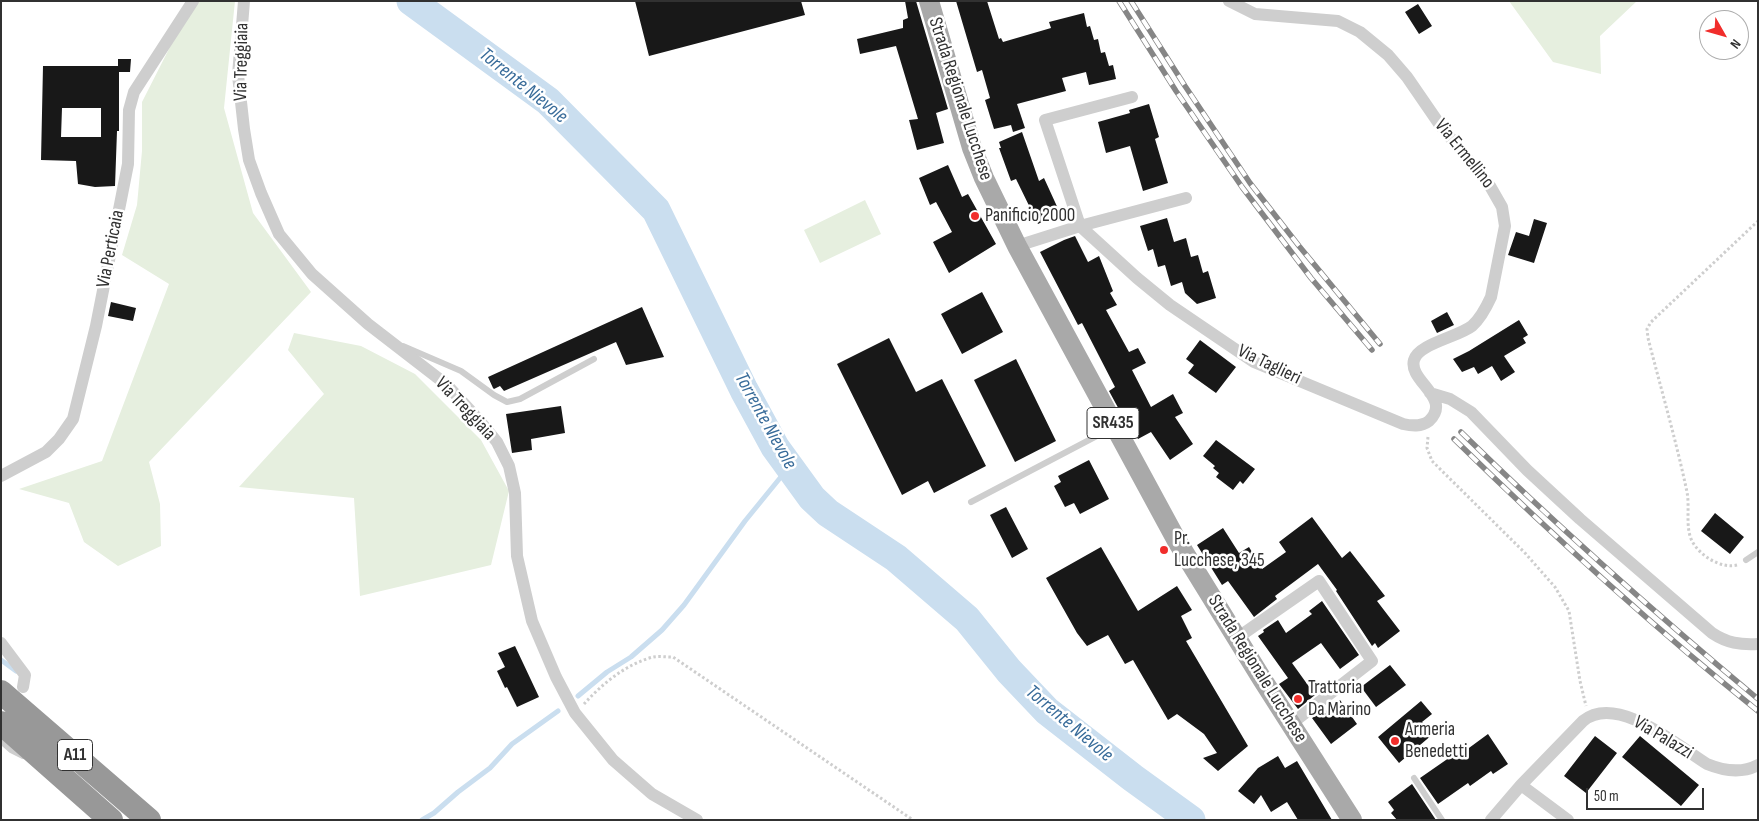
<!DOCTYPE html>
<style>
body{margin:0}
#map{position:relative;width:1759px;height:821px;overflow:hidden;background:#fff;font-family:"Sofia Sans Condensed",sans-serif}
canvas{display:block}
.frame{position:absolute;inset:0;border:2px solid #313131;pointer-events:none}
.north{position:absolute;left:1699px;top:10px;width:50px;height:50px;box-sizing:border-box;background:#fff;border:1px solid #adadad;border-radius:50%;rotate:128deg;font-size:14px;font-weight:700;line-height:20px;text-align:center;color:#313131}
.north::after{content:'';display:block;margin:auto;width:18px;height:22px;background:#f12d2b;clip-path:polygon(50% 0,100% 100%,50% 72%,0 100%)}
.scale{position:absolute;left:1586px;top:788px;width:118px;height:22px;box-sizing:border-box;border:2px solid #313131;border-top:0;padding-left:6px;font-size:15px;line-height:18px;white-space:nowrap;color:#313131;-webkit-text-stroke:4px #fff;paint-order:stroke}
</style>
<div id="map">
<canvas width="1759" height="821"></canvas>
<div class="frame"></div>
<div class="north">N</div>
<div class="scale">50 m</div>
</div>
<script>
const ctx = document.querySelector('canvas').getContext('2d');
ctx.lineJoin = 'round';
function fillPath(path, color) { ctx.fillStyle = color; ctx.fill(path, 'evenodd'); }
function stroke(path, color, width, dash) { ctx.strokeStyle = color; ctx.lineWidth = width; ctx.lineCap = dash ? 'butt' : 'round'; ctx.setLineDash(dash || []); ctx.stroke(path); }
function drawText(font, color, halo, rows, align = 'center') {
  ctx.font = font + ' "Sofia Sans Condensed",sans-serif'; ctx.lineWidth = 5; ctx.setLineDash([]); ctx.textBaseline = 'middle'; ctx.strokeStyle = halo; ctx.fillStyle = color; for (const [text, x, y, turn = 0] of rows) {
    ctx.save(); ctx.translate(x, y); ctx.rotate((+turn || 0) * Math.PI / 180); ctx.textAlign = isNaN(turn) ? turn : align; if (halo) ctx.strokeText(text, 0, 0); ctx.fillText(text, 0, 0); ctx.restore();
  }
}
fillPath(new Path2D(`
 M 199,1 L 235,1 L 224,108 L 253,213 L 311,292 L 149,462 L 160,504 L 161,546 L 118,566 L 84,542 L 69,503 L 19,489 L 102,461 L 169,284 L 122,255 L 137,205 L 142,151 L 142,102 L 171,45 Z
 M 1509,1 L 1637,1 L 1600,36 L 1601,74 L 1553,62 Z
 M 865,200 L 881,234 L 820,263 L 804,230 Z
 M 294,333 L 361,346 L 415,374 L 481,440 L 509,491 L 491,565 L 360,596 L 354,498 L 239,487 L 324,394 L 288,350 Z`), '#e6efdf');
stroke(new Path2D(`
 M 1,660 L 16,671
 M 578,696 L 607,672 L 631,657 L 662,630 L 684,605 L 745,521 L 789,467
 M 422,820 L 434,813 L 458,792 L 490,768 L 512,744 L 558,711`), '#cadeef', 5);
stroke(new Path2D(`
 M 411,1 L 548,101 L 656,210 L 744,390 L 775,447 L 812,498 L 828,513 L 896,558 L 967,619 L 1009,671 L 1047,711 L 1133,778 L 1191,820`), '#cadeef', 29);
fillPath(new Path2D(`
 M 635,1 L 801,1 L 805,15 L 649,56 Z
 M 905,1 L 916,1 L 948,109 L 936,113 L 944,143 L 917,150 L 909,120 L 918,119 L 896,46 L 860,54 L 857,39 L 903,28 L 903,20 L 908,18 Z
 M 956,1 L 987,1 L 999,39 L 1001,38 L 1003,42 L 1051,28 L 1049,22 L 1084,13 L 1087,27 L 1090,26 L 1094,40 L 1098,39 L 1101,53 L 1105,52 L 1109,66 L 1113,65 L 1116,79 L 1089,85 L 1086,72 L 1062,78 L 1066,91 L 1017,104 L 1025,128 L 1013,132 L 1011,125 L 994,129 L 985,100 L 990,98 L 982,70 L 977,72 Z
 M 1418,4 L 1432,26 L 1419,34 L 1405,12 Z
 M 118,59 L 131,59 L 130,72 L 119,72 L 119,131 L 117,131 L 115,186 L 95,187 L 78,184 L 76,161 L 41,160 L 43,66 L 118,66 ZM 62,108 L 101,108 L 101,137 L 61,137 Z
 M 1149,104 L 1159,137 L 1155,139 L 1168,183 L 1143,191 L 1130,146 L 1106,153 L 1098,122 L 1130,113 L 1129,110 Z
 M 1022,132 L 1039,181 L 1044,178 L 1060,213 L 1038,224 L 1016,179 L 1011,181 L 999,148 L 1001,148 L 999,142 Z
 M 948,165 L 962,197 L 968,194 L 996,244 L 949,273 L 933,242 L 952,232 L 936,202 L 930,205 L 919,178 Z
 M 1167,218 L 1174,242 L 1186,238 L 1191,257 L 1198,255 L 1203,273 L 1208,271 L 1216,298 L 1197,304 L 1185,293 L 1182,282 L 1171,286 L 1165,265 L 1158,267 L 1153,249 L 1148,251 L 1140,226 Z
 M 1534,219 L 1547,223 L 1534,263 L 1508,255 L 1516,232 L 1529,236 Z
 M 1075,236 L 1088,262 L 1099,256 L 1113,291 L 1110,293 L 1117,305 L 1106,310 L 1129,352 L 1138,348 L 1146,363 L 1132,370 L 1151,407 L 1173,394 L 1183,413 L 1175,417 L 1193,444 L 1170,460 L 1151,432 L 1138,439 L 1123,414 L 1122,415 L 1109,391 L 1115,387 L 1082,323 L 1078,325 L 1040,252 L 1064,240 Z
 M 982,292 L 1003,332 L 962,354 L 941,314 Z
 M 111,302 L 136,308 L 133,321 L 108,316 Z
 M 642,307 L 664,357 L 626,365 L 616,342 L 504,391 L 500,386 L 494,389 L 493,388 L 488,377 Z
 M 1447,312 L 1454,325 L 1437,333 L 1431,321 Z
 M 1519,320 L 1528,335 L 1523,338 L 1526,343 L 1504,356 L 1515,372 L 1501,381 L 1492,366 L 1478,374 L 1474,367 L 1462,372 L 1453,359 L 1469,351 Z
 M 889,338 L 916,392 L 942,379 L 986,466 L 934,493 L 928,481 L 902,495 L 837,364 Z
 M 1200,340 L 1236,367 L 1216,393 L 1188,373 L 1194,365 L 1186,359 Z
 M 1016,359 L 1056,441 L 1015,462 L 974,380 Z
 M 561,406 L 565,433 L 531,439 L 532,450 L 512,453 L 506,414 Z
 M 1216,440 L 1255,469 L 1243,484 L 1240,481 L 1233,490 L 1216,477 L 1219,473 L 1213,468 L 1215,466 L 1203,456 Z
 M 1089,460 L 1109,499 L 1080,514 L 1074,503 L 1065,507 L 1054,486 L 1061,482 L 1058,476 Z
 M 1006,507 L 1028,549 L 1012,558 L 990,515 Z
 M 1715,513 L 1744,537 L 1730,554 L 1701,531 Z
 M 1312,517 L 1342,558 L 1350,551 L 1385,596 L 1377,601 L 1400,631 L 1378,648 L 1375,643 L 1372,646 L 1336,591 L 1337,590 L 1318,564 L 1275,596 L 1277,599 L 1254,617 L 1228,581 L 1222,585 L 1197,545 L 1223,528 L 1239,553 L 1249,547 L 1262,569 L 1286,552 L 1279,542 Z
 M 1101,547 L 1138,611 L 1177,586 L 1192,610 L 1181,616 L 1192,638 L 1186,641 L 1248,746 L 1218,771 L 1203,758 L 1217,753 L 1204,734 L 1177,714 L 1168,720 L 1133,660 L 1125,664 L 1108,635 L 1087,646 L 1077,633 L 1046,578 Z
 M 1322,601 L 1359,655 L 1340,669 L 1321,643 L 1292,663 L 1315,695 L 1298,709 L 1279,684 L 1288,678 L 1258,636 L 1264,632 L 1263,630 L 1278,620 L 1286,633 L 1312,614 L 1309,611 Z
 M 515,646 L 539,697 L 517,707 L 507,687 L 505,688 L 497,671 L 505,667 L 498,653 Z
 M 1390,665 L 1406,685 L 1376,707 L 1361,687 Z
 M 1340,700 L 1357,724 L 1331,744 L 1312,718 L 1324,709 L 1326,711 Z
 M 1421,701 L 1432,714 L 1422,722 L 1433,734 L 1399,763 L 1378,737 Z
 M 1488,734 L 1508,764 L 1493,774 L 1491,771 L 1470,786 L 1468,783 L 1438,804 L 1420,778 L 1456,753 L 1458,756 Z
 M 1595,736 L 1617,753 L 1586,793 L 1564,776 Z
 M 1640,736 L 1699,785 L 1681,806 L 1622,757 Z
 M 1278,756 L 1285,768 L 1297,761 L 1332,820 L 1298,820 L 1287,802 L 1271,812 L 1261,795 L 1254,804 L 1238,791 L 1258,768 Z
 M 1412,784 L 1436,820 L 1397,820 L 1391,813 L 1394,810 L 1388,802 Z`), '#181818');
stroke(new Path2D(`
 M 1428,437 L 1427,448 L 1432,461 L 1525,553 L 1555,587 L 1569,611 L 1580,681 L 1586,706
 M 1737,565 C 1721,569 1700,556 1692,541 C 1685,527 1690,507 1687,492 C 1676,440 1661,389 1648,338 L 1647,329 L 1651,322 L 1758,221
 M 584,704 C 602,684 626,664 653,657 C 659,656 666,657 673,657 L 913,820`), '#cecece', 3, [2.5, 2.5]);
stroke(new Path2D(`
 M 403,346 L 461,371 L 494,395 L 507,402 L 520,399 L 594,359
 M 971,502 L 1112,428
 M 1746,560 L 1758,552
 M 1,741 L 11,750 L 23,756
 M 1414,778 L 1442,820`), '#cecece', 6);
stroke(new Path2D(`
 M 244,1 L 238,75 L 244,129 L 249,160 L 261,193 L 279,234 L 312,274 L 368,324 L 447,385 L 479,420 L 497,442 L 509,466 L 515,493 L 517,556 L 532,621 L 556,677 L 575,713 L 613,760 L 652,794 L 697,820
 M 1132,97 L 1045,120 L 1080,226 L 1137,278 L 1170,305 L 1254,362 L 1403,424 C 1412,426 1421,427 1429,421 C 1453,398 1408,381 1414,360 C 1418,344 1458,337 1472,326 C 1481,318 1486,308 1491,297 L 1505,226 L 1502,207 L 1490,186 L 1440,125 L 1407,77 L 1388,55 L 1360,32 L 1338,21 L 1255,14 L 1229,1
 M 1017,246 L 1080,226 L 1186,198
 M 1430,393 L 1450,399 L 1471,412 L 1527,470 L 1580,519 L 1712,633 C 1727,643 1740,645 1758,644
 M 1,476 L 46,452 L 59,439 L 73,419 L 96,326 L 128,164 L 129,110 L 134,92 L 193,1
 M 1237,638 L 1319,581 L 1372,661 L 1291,724
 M 1,643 L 25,675 L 23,687
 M 1521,785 L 1568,820
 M 1491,820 L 1521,785 L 1583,721 C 1617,693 1678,746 1707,764 C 1724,771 1741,774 1758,765`), '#cecece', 12);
stroke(new Path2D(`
 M 929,1 L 972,148 L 984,178 L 1017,246 L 1177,541 L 1262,679 L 1352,820`), '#a9a9a9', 20);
stroke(new Path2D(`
 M 1,692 L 149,820
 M 1,723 L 111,820`), '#989898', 24);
const rail = new Path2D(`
 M 1119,1 L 1176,91 L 1242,187 L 1311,278 L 1372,350
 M 1131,1 L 1185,86 L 1250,183 L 1299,246 L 1380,344
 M 1461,432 C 1556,525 1656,614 1758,699
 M 1454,439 C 1551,534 1652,626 1758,711`);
stroke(rail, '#868686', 5.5);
stroke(rail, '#fff', 4, [11]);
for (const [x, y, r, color] of [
 [975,216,5,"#f12d2b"],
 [1164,550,5,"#f12d2b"],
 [1298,699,5,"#f12d2b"],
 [1395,741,5,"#f12d2b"]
]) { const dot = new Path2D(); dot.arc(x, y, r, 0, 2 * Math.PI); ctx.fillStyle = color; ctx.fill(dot); stroke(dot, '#fff', 2); }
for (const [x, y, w] of [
 [1113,423,52],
 [75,755,35]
]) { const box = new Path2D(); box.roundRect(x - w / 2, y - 15.5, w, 31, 4); ctx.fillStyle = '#fff'; ctx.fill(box); stroke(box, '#313131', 1); }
drawText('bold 18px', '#313131', null, [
 ["SR435",1113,423],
 ["A11",75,755]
]);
drawText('19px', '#313131', '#fff', [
 ["Via Treggiaia",242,62,-89],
 ["Strada Regionale Lucchese",960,99,72],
 ["Via Ermellino",1464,154,51],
 ["Via Perticaia",111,249,-79],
 ["Via Taglieri",1269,365,26],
 ["Via Treggiaia",465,409,47],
 ["Strada Regionale Lucchese",1257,669,58],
 ["Via Palazzi",1663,738,31]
]);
drawText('19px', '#313131', '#fff', [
 ["Panificio 2000",985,216],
 ["Pr.",1174,539],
 ["Lucchese, 345",1174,561],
 ["Trattoria",1308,688],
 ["Da Marino",1308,710],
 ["Armeria",1405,730],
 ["Benedetti",1405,752]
], 'left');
drawText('italic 20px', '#396c9a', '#fff', [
 ["Torrente Nievole",523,86,39],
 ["Torrente Nievole",765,421,61],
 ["Torrente Nievole",1069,724,40]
]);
</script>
